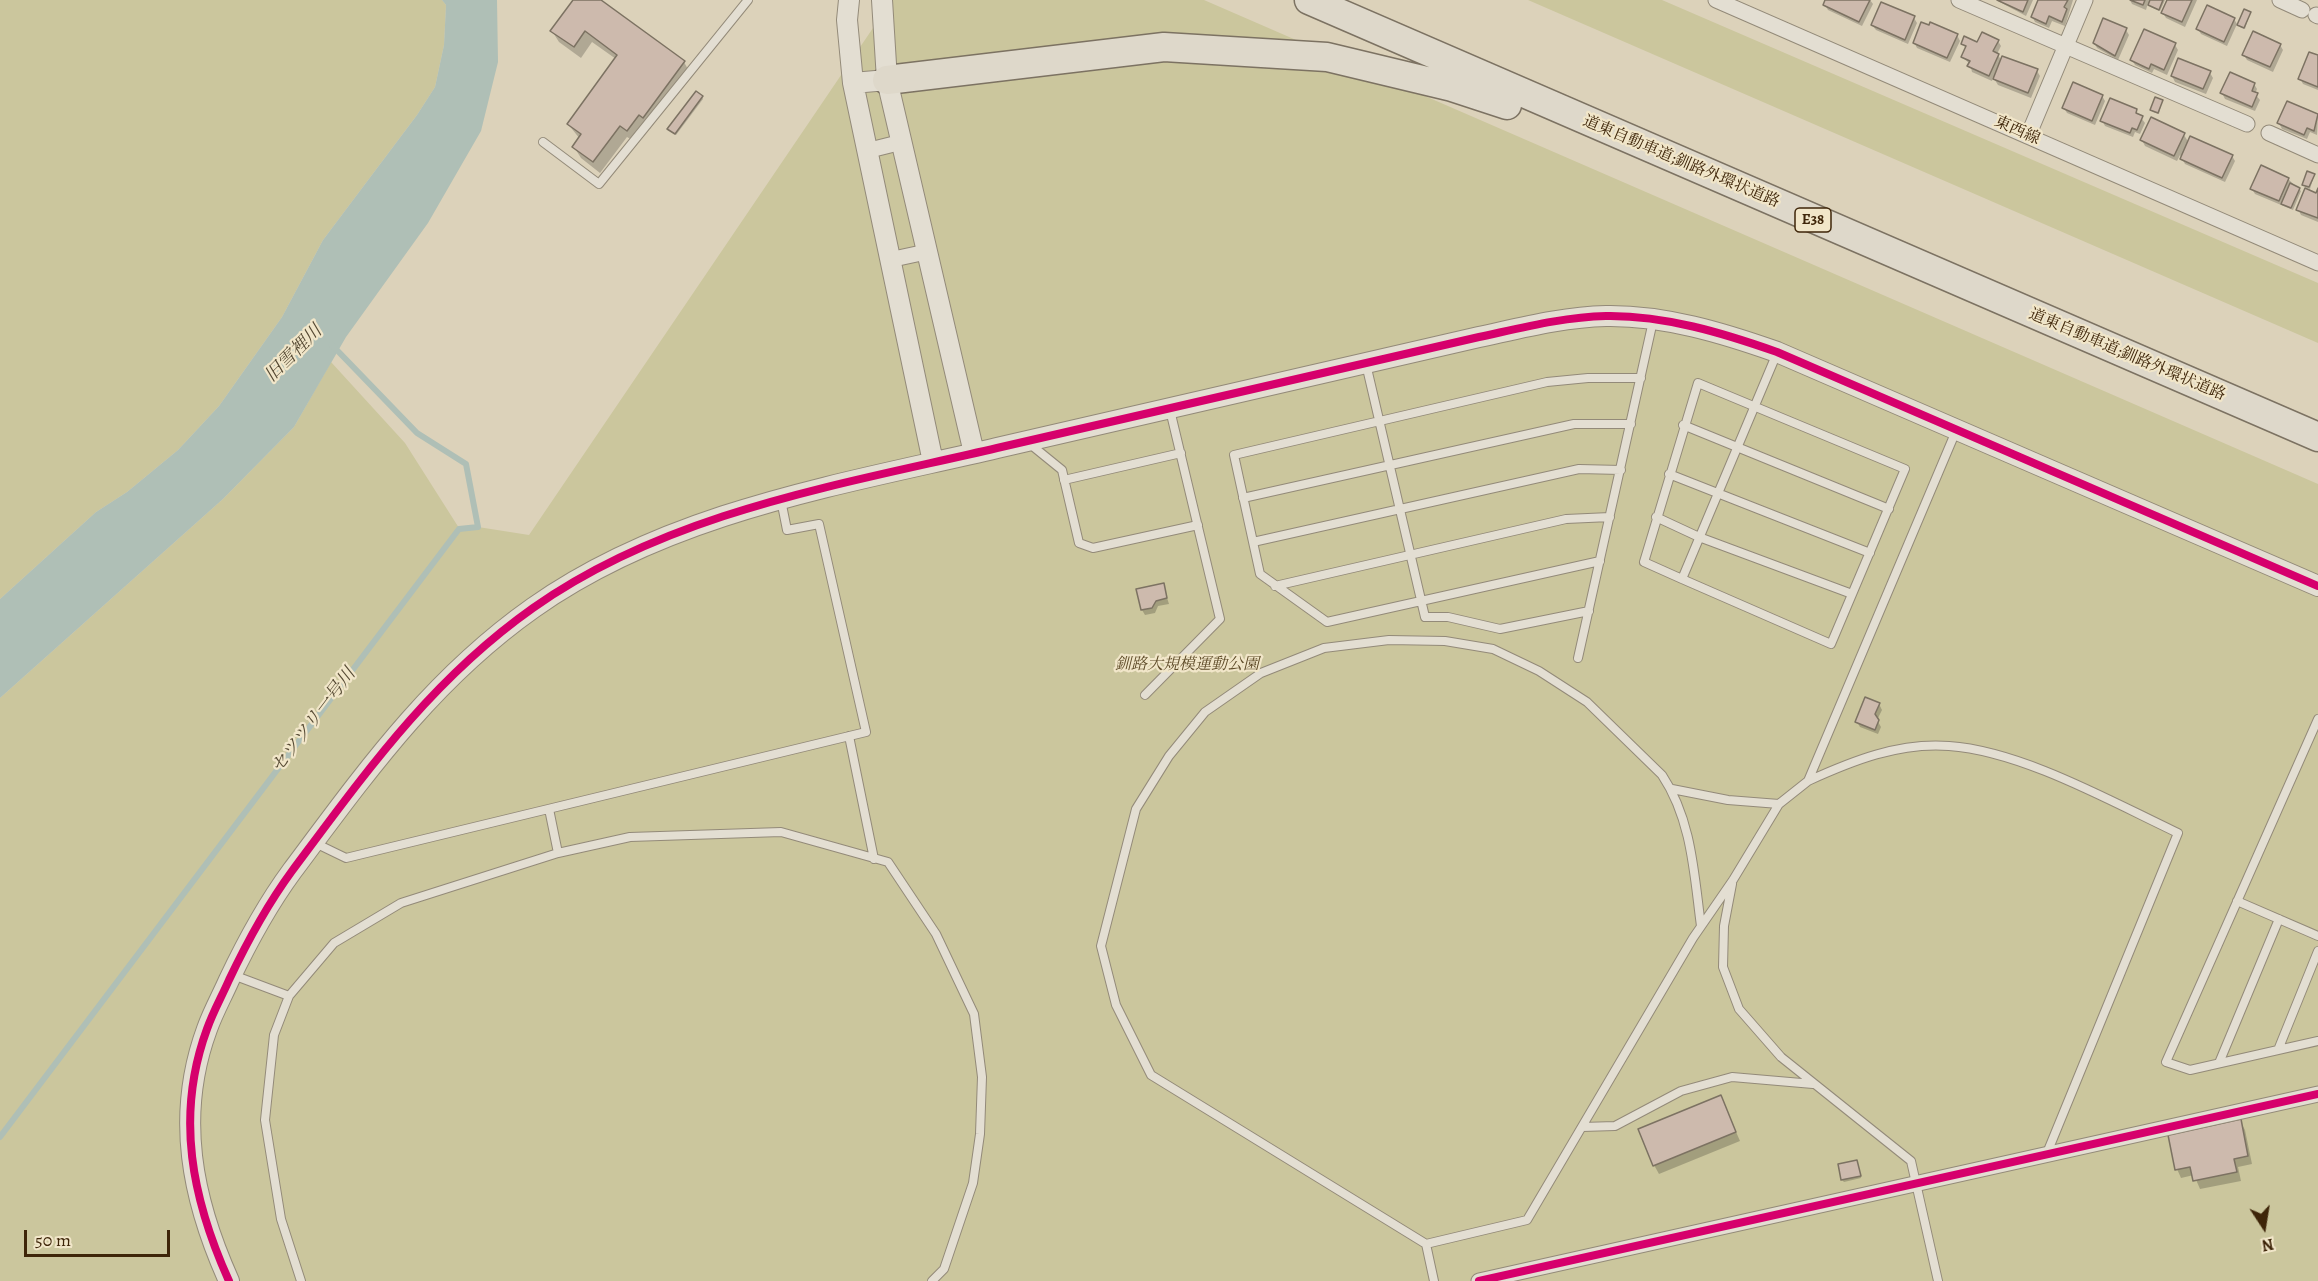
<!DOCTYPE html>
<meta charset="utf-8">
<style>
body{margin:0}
#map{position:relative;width:2318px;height:1281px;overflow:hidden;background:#dcd2ba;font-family:Alegreya,serif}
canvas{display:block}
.north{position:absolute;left:2234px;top:1197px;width:60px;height:60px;-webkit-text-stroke:4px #f1e6c9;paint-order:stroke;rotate:168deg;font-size:16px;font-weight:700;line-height:24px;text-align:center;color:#3e2509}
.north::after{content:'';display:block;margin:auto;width:21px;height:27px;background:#3e2509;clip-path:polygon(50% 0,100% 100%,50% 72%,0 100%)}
.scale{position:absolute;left:24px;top:1230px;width:146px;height:27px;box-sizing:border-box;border:3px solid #3e2509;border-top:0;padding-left:8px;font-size:18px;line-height:21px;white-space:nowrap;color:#3e2509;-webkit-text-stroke:4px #f1e6c9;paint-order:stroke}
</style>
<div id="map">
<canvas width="2318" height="1281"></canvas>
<div class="north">N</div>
<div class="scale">50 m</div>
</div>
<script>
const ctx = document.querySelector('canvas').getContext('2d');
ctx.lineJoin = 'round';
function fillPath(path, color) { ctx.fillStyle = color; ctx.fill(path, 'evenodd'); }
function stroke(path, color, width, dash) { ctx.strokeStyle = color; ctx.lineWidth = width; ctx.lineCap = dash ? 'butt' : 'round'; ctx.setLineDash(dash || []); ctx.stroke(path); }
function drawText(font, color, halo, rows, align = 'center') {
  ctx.font = font + ' Alegreya,"Noto Serif JP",serif'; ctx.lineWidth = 4.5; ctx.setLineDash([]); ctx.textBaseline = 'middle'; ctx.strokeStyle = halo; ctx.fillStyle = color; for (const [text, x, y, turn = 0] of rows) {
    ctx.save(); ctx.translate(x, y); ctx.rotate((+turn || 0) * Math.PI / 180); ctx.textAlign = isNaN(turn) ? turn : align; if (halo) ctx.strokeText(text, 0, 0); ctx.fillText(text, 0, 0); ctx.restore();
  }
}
fillPath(new Path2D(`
 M 0,0 L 442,0 L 446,5 L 444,45 L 435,87 L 417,115 L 323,240 L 282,317 L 219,406 L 178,450 L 127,492 L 96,512 L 0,599 Z
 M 892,0 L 1204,0 L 2318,484 L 2318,1281 L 0,1281 L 0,698 L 223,499 L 294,427 L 331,362 L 405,443 L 459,528 L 478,527 L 529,535 Z
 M 1528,0 L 1662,0 L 2318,283 L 2318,343 Z`), '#cbc69d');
fillPath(new Path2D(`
 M 442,0 L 497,0 L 498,62 L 481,131 L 428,223 L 346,337 L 294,427 L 223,499 L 0,698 L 0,599 L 96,512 L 127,492 L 178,450 L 219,406 L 282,317 L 323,240 L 417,115 L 435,87 L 444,45 L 446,5 Z`), '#afbfb6');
fillPath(new Path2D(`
 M 575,0 L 599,0 L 684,62 L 690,73 L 650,129 L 646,125 L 634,141 L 627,137 L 600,173 L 581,158 L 574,147 L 580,139 L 568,124 L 616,59 L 592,42 L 581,58 L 559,42 L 552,31 Z
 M 1827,0 L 1870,0 L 1873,4 L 1862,26 L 1828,10 L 1825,5 Z
 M 1996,0 L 2033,0 L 2026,16 Z
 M 2040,0 L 2073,0 L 2065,26 L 2052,21 L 2049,28 L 2035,22 L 2032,16 Z
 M 2130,0 L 2165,0 L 2160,11 L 2151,7 L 2148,3 L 2146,10 L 2132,4 Z
 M 2169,0 L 2197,0 L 2185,27 L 2166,18 L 2163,13 Z
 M 2250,13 L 2245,29 L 2240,27 L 2239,25 Z
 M 1914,18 L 1917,23 L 1908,44 L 1876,30 L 1872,25 Z
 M 2234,19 L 2237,24 L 2227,46 L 2201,34 L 2198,29 Z
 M 1929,27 L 1957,35 L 1960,41 L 1950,62 L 1917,48 L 1914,42 Z
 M 2126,30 L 2129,35 L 2118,60 L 2097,48 L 2094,42 Z
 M 1998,41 L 2001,46 L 1997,54 L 2002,61 L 2037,71 L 2040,76 L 2031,98 L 1998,85 L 1993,77 L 1992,81 L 1972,72 L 1970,64 L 1962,57 L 1966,49 L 1963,43 Z
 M 2175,45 L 2178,50 L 2167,75 L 2154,69 L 2152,73 L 2135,65 L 2132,60 Z
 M 2280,45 L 2283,50 L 2273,72 L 2247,60 L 2244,55 Z
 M 2318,57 L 2318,90 L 2303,84 L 2300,78 Z
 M 2210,73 L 2213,78 L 2206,94 L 2175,82 L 2172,76 Z
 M 2254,84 L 2257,89 L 2255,94 L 2260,100 L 2255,111 L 2225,99 L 2222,93 Z
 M 2102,96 L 2105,101 L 2095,125 L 2067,113 L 2064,108 Z
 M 702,97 L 703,99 L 676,135 L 670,131 Z
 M 2162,101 L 2159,114 L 2153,112 L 2151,110 Z
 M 2288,103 L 2318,116 L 2317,135 L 2310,132 L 2307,139 L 2282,129 L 2279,123 Z
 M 2136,111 L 2145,123 L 2140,134 L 2135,132 L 2133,137 L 2105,126 L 2102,120 Z
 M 2184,135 L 2189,143 L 2232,156 L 2235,161 L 2225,182 L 2185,164 L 2180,155 L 2177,161 L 2145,146 L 2142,140 Z
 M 2314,176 L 2310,189 L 2305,187 L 2304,184 Z
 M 2288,179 L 2301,191 L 2293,210 L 2255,194 L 2252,189 Z
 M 2318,192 L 2318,222 L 2301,215 L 2298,209 Z
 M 1163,585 L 1169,604 L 1158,606 L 1155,613 L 1145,615 L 1142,610 Z
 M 1879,704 L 1882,710 L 1877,720 L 1881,727 L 1878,734 L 1860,727 L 1857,722 Z
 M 1721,1097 L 1740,1141 L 1659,1174 L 1654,1165 Z
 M 2240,1121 L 2245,1130 L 2252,1164 L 2238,1167 L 2241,1181 L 2200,1189 L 2194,1175 L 2181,1178 L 2177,1169 Z
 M 1858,1163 L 1861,1178 L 1844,1182 L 1842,1180 Z`), '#0003');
stroke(new Path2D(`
 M 0,1137 L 459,529 L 478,527 L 466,464 L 417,433 L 332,345`), '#afbfb6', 6);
const building = new Path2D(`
 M 573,0 L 601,0 L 685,61 L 643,118 L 639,115 L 627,131 L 620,126 L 593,162 L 572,147 L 581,134 L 567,124 L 617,55 L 585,31 L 574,47 L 550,31 Z
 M 1825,0 L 1870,0 L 1859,22 L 1823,5 Z
 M 1997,0 L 2028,0 L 2023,12 Z
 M 2038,0 L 2068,0 L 2064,7 L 2067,9 L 2062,22 L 2049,16 L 2046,24 L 2031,17 Z
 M 2130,0 L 2145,0 L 2143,5 Z
 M 2150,0 L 2163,0 L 2159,10 L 2148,5 Z
 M 2167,0 L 2192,0 L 2182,22 L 2161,13 Z
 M 1881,2 L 1915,16 L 1905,40 L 1871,25 Z
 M 2207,5 L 2235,18 L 2224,42 L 2196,29 Z
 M 2244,9 L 2251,12 L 2244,28 L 2237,25 Z
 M 2103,18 L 2127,28 L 2115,56 L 2093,43 Z
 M 1921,22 L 1929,25 L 1930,22 L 1958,34 L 1947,58 L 1913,43 Z
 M 2144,29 L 2176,43 L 2164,70 L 2151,64 L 2149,69 L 2130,60 Z
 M 2253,31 L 2281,44 L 2270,67 L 2242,55 Z
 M 1982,32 L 1999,40 L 1993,51 L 1999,54 L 1989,76 L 1967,66 L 1970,61 L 1961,57 L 1966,46 L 1961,44 L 1964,36 L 1977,42 Z
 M 2309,52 L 2318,55 L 2318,87 L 2298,79 Z
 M 2002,56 L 2038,69 L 2028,93 L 1993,79 Z
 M 2178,58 L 2211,71 L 2203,89 L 2171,76 Z
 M 2230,72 L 2255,83 L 2252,91 L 2258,93 L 2252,107 L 2220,93 Z
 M 2073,82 L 2103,95 L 2092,121 L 2062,108 Z
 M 696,91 L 703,96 L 675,134 L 667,129 Z
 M 2155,97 L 2163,100 L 2158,113 L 2150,110 Z
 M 2110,98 L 2137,109 L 2136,113 L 2143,116 L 2137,130 L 2132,128 L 2130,133 L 2100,121 Z
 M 2287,101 L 2318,114 L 2314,131 L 2307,128 L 2304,135 L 2277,123 Z
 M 2151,117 L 2185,133 L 2174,156 L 2140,140 Z
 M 2190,136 L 2233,155 L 2222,178 L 2180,159 Z
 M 2261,165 L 2289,178 L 2279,201 L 2250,189 Z
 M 2307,171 L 2315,174 L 2309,187 L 2302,185 Z
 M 2290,183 L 2300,188 L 2291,208 L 2281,204 Z
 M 2305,188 L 2316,193 L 2318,188 L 2318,218 L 2296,210 Z
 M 1164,583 L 1167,598 L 1156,601 L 1152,608 L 1141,610 L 1136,589 Z
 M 1865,697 L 1880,703 L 1875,714 L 1879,720 L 1875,730 L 1855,722 Z
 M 1721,1095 L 1736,1132 L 1653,1166 L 1638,1129 Z
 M 2241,1119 L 2248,1156 L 2234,1159 L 2237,1172 L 2193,1181 L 2190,1167 L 2175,1170 L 2168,1135 Z
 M 1857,1160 L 1861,1176 L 1841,1180 L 1838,1164 Z`);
fillPath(building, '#cdbaad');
stroke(building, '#7c7262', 1.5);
const service = new Path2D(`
 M 543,142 L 599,184 L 748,0
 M 1366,364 L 1425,617 L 1448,617 L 1500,629 L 1589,611
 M 1683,425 L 1889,509
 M 1030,444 L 1062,470 L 1079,543 L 1093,548 L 1198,525
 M 1669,474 L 1870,553
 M 1064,480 L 1181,453
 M 1243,498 L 1574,424 L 1631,424
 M 1656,517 L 1699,537 L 1852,594
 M 1253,542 L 1579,469 L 1621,470
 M 1600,561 L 1327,622 L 1260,574 L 1234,455 L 1547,382 L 1588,378 L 1641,378
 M 1682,579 L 1644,562 L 1698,383 L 1905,469 L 1831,644 L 1682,579 L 1777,353
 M 1275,586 L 1566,519 L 1610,517
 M 1578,658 L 1653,321
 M 1145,695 L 1220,619 L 1170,410
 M 2318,719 L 2166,1062 L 2190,1070 L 2278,1050 L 2318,951
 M 849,736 L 874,859
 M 1808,781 C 1852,761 1899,742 1949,746 C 2022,751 2112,802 2178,833 L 2047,1153
 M 1672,789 L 1728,800 L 1779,804
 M 549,809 L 558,853
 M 315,843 L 346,858 L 866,732 L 819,524 L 787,530 L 781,500
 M 1732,884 L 1724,926 L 1723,967 L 1739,1009 L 1781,1057 L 1911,1161 L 1938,1281
 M 2237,901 L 2318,936
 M 1701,926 C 1694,874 1692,820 1662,775 L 1587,702 L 1539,671 L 1493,649 L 1445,641 L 1389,640 L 1324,648 L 1261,673 L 1205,712 L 1169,756 L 1136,809 L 1101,946 L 1116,1005 L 1151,1075 L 1426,1244 L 1527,1220 L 1693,938 L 1733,880 L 1779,804 L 1808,781 L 1956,431
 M 233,975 L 289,996
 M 2278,1050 L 2318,1041
 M 2219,1063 L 2279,919
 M 1582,1127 L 1615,1126 L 1681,1091 L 1732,1077 L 1813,1084
 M 1426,1244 L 1434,1281
 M 301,1281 L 281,1219 L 265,1120 L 274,1035 L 289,996 L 334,943 L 401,903 L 558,853 L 630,837 L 781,832 L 888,862 L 936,934 L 974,1014 L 982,1077 L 980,1134 L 973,1183 L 944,1269 L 932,1281`);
const minor = new Path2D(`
 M 1716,0 L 2318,263
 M 1959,0 L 2247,124
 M 2280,0 L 2302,10
 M 2316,15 L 2318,16
 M 2269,133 L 2318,155
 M 2028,136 L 2085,0
 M 866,151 L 902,142
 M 889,260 L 926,252
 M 1479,1281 L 2318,1094`);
const tertiary = new Path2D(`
 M 849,0 L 847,20 L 853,83 L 933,462
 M 882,0 L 887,80 L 974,453
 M 853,83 L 887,80
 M 229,1281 C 192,1199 175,1116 207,1029 C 213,1012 222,996 229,980 C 247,942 267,905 292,871 C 366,772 431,680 533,608 C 669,512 839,485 997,448 C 1158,411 1319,374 1479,337 C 1521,328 1563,317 1606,316 C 1664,315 1723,333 1777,352 L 2318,586`);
const motorway = new Path2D(`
 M 1309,0 L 2318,437
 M 887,80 L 1164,47 L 1327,57 L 1452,87 L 1507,105`);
stroke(service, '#938a79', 10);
stroke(minor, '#938a79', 17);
stroke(tertiary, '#938a79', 22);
stroke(motorway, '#7c7262', 31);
stroke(service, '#e3ded2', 8);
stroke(minor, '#e3ded2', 15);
stroke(tertiary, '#e3ded2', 20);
stroke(motorway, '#ded8ca', 28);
stroke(new Path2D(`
 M 229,1281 C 192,1199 175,1116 207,1029 C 213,1012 222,996 229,980 C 247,942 267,905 292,871 C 366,772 431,680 533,608 C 669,512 839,485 997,448 C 1158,411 1319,374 1479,337 C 1521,328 1563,317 1606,316 C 1664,315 1723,333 1777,352 L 2318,586
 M 1479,1281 L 2318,1094`), '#d6006c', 8);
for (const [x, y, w] of [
 [1813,220,36]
]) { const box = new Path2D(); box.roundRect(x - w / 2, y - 12, w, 24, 4.5); ctx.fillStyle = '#f1e6c9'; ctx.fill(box); stroke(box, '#3e2509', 1.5); }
drawText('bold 15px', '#3e2509', null, [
 ["E38",1813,220]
]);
drawText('16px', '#3e2509', '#f1e6c9', [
 ["東西線",2017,131,24],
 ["道東自動車道;釧路外環状道路",1681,162,23],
 ["道東自動車道;釧路外環状道路",2127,355,23]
]);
drawText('italic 16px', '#5e4b28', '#f1e6c9', [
 ["釧路大規模運動公園",1187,665]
]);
drawText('italic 18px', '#564a34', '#f1e6c9', [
 ["旧雪裡川",294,354,-45],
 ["セツツリ一号川",314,721,-53]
]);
</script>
